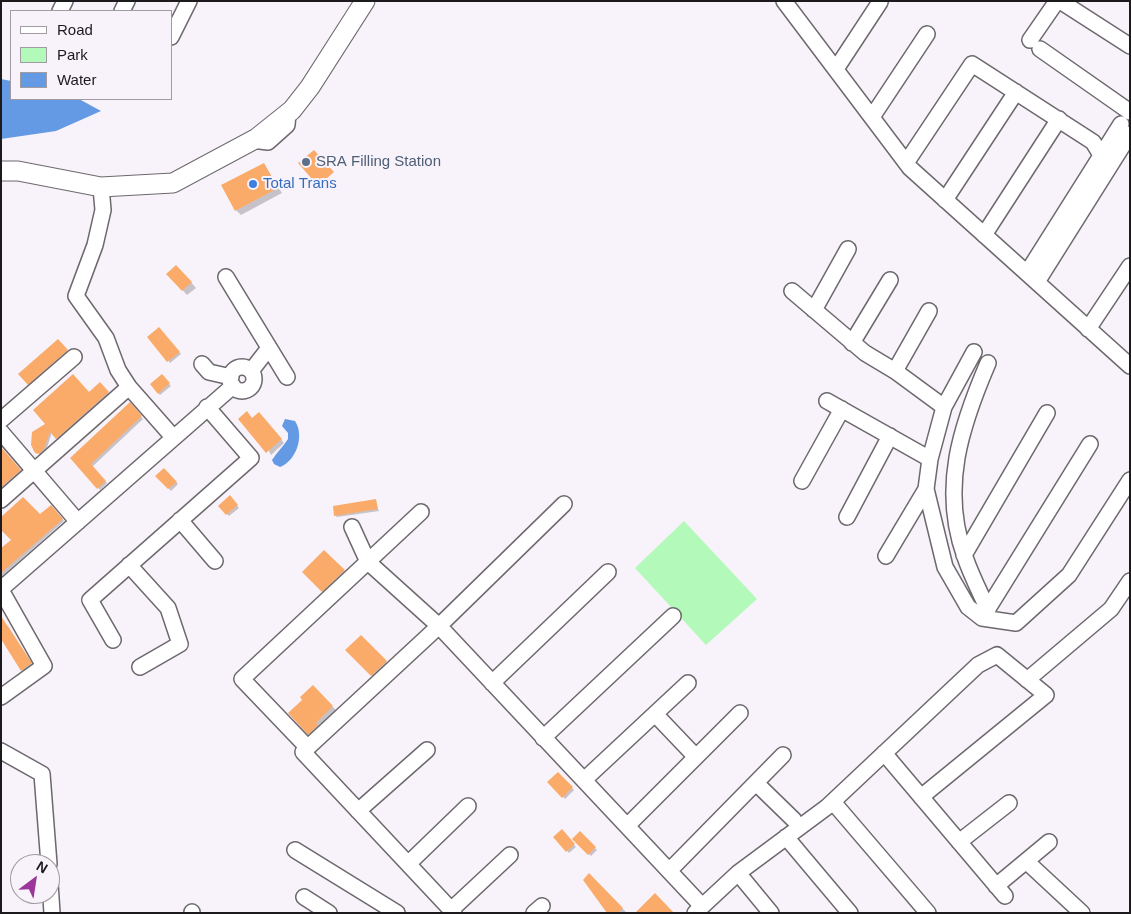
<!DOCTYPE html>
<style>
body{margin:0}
#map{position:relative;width:1131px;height:914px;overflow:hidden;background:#f8f3fa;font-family:Helvetica,sans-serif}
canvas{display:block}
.frame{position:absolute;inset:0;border:2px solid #1c1a1c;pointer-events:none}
.legend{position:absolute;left:10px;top:10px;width:162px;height:90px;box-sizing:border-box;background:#f8f3fa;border:1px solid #a09ca1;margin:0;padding:6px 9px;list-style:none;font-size:15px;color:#1c1a1c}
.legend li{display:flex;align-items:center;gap:10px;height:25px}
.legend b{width:25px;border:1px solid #a09ca1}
.north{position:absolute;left:10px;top:854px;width:50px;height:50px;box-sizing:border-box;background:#f8f3fa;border:1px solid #a09ca1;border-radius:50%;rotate:31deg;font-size:14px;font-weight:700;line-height:20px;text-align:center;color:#1c1a1c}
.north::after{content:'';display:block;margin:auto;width:18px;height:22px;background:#9d369a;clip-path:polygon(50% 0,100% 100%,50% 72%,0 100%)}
</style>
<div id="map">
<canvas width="1131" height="914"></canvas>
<div class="frame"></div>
<ul class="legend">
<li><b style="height:6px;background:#fff"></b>Road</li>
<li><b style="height:14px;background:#b3f9b9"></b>Park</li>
<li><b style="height:14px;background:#6499e3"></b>Water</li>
</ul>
<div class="north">N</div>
</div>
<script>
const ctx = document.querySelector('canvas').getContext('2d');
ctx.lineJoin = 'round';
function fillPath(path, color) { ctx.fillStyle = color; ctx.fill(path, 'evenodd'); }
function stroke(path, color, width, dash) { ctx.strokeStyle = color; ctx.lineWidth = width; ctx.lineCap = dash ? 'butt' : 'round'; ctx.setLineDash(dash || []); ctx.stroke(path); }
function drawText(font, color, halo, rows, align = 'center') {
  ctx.font = font + ' Helvetica,sans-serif'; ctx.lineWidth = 4; ctx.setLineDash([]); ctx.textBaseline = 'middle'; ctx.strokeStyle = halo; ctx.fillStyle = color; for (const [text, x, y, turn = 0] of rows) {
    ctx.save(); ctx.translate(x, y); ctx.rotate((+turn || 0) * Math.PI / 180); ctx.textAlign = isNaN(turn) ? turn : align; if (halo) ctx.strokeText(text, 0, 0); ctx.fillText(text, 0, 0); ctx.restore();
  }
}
fillPath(new Path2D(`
 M 684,521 L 757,599 L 706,645 L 635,568 Z`), '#b3f9b9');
fillPath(new Path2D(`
 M 1,79 L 11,81 L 11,99 L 79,99 L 101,111 L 56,131 L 1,139 Z
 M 285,419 L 295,421 C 305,436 296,461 280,467 L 274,464 L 272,460 C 277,452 283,447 288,439 L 288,433 L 282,426 Z`), '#6499e3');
fillPath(new Path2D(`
 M 264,164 L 282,193 L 241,215 L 236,210 Z
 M 181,271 L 196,288 L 187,295 L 168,274 Z
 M 159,329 L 181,354 L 170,363 L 149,337 Z
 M 58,341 L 69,353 L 30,386 L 19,374 Z
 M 162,376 L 171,386 L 160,395 L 151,385 Z
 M 100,384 L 110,395 L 59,440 L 52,432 L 46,451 L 42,455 L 36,452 L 33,450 L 33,433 Z
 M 130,404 L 143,419 L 92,467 L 107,483 L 100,490 L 72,458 Z
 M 263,417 L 284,443 L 271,455 L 253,419 Z
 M 1,448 L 22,472 L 1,491 Z
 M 164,470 L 178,484 L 171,491 L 157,476 Z
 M 230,497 L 239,508 L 229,516 L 219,506 Z
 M 375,501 L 379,511 L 337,517 L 335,515 Z
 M 51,506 L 64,521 L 1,577 L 1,550 Z
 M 324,551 L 347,574 L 326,594 L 304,572 Z
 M 8,626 L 33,666 L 24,672 L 22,670 Z
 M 361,636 L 389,665 L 375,679 L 347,650 Z
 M 313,687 L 336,710 L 318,727 L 321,729 L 312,737 L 290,713 L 304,700 Z
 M 558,773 L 574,790 L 565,799 L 549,782 Z
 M 561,831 L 576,847 L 569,853 L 555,837 Z
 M 580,833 L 597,850 L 591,856 L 574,839 Z
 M 589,874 L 626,912 L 608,913 Z`), '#0003');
fillPath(new Path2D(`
 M 314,150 L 334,172 L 318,186 L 298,163 Z
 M 264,163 L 278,188 L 235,211 L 221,185 Z
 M 176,265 L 192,282 L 182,291 L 166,274 Z
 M 159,327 L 180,352 L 167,362 L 147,337 Z
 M 58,339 L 68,350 L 28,385 L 18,374 Z
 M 73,374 L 89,392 L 100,382 L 109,392 L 56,439 L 50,432 L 44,449 L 39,454 L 35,453 L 31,445 L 32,432 L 45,424 L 33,410 Z
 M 162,374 L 170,383 L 158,394 L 150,384 Z
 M 130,402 L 142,416 L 91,464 L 106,481 L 97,489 L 70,458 Z
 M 247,411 L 252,418 L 259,412 L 282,439 L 266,453 L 238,419 Z
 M 1,447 L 21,470 L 1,487 Z
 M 164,468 L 177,482 L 168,489 L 155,476 Z
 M 230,495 L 238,505 L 226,515 L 218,506 Z
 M 23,497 L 40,514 L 51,505 L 63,519 L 1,573 L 1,548 L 11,540 L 1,530 L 1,517 Z
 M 376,499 L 378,509 L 334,516 L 333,506 Z
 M 324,550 L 345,570 L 322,592 L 302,572 Z
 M 1,616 L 32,663 L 21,671 L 1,639 Z
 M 361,635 L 387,661 L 371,676 L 345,650 Z
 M 313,685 L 333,706 L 316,723 L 318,725 L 308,735 L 288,713 L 302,700 L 300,697 Z
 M 558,772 L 573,787 L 562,798 L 547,782 Z
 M 562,829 L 575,844 L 566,852 L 553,837 Z
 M 580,831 L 596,847 L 588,855 L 572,839 Z
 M 589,873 L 623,908 L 618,913 L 607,913 L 583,880 Z
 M 655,893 L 674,913 L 635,913 Z`), '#fbab69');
const minor = new Path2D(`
 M 784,1 L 910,168 L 1130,366
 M 1060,1 L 1130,46
 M 60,11 L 65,1
 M 122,11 L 127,1
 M 171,37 L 189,1
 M 1030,40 L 1057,1
 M 1040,49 L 1130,112
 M 836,69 L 880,2
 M 872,117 L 927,34
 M 252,140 L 268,142 L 287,125 L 288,113
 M 906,163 L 972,64 L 1093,142 L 1101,155
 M 101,187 L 103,210 L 95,245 L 76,296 L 106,338 L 118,370 L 129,387 L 173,437
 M 945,200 L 1016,92
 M 984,235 L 1059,119
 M 1027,273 L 1121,124
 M 226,277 L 287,377
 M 1037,282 L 1130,134
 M 792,291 L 865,353 L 895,371 L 944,407
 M 814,310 L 848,249
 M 1088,329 L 1130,266
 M 852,343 L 890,280
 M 974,352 L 944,407 L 930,459 L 926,489 L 945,567 L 968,607 L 982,618 L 1016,623 L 1069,575 L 1130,480
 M 988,363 C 961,426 940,488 965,557 C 971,575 980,592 988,610
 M 202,364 L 209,372 L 231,377
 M230 379a12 12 0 1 1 24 0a12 12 0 1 1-24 0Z
 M 251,371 L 269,348
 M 895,371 L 929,311
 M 827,401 L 930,459
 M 1,420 L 74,357
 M 1,432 L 78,522
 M 802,481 L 842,409
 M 1,500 L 129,387
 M 847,517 L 890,436
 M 180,520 L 215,561
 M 352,527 L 368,562 L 439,626 L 702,906
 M 964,555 L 1047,413
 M 886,556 L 926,489
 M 129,565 L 168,608 L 180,644 L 140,667
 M 1,589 L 233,386
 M 1,590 L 44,666 L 1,697
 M 984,615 L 1090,444
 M 113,640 L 90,600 L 251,458 L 207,407
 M 1027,680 L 1111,609 L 1130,581
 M 492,683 L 608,572
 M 655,714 L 696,757
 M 543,738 L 673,616
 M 308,748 L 242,679 L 421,512
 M 1,751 L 42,774 L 49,864
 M 884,753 L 1005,896
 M 584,780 L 688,683
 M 756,783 L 794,820
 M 833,802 L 928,913
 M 358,811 L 427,750
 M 627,826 L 740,713
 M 786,837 L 850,913
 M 959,842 L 1009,803
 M 295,850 L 397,913
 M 1026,861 L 1082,913
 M 408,864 L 468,806
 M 669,871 L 783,755
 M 738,873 L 771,913
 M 50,883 L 52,913
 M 996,886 L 1049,842
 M 304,897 L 329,913
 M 451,910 L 510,855
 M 192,912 L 192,913
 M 454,913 L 303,752 L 439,626 L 564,504
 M 534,913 L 542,906
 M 695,913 L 738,873 L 827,807 L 978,665 L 997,655 L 1046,695 L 921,797`);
const major = new Path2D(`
 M 1,171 L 18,171 L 101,187 L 173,183 L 257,138 L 292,110 L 310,87 L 365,1`);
stroke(minor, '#6d686e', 18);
stroke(major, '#6d686e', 21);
stroke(minor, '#fff', 15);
stroke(major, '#fff', 19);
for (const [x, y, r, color] of [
 [306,162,5,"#5c6f8a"],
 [253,184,5,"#3f7fe0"]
]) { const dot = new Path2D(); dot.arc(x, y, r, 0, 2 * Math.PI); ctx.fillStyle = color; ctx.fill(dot); stroke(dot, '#f8f3fa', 2); }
drawText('15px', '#4e5e75', '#f8f3fa', [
 ["SRA Filling Station",316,162]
], 'left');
drawText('15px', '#366cbe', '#f8f3fa', [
 ["Total Trans",263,184]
], 'left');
</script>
